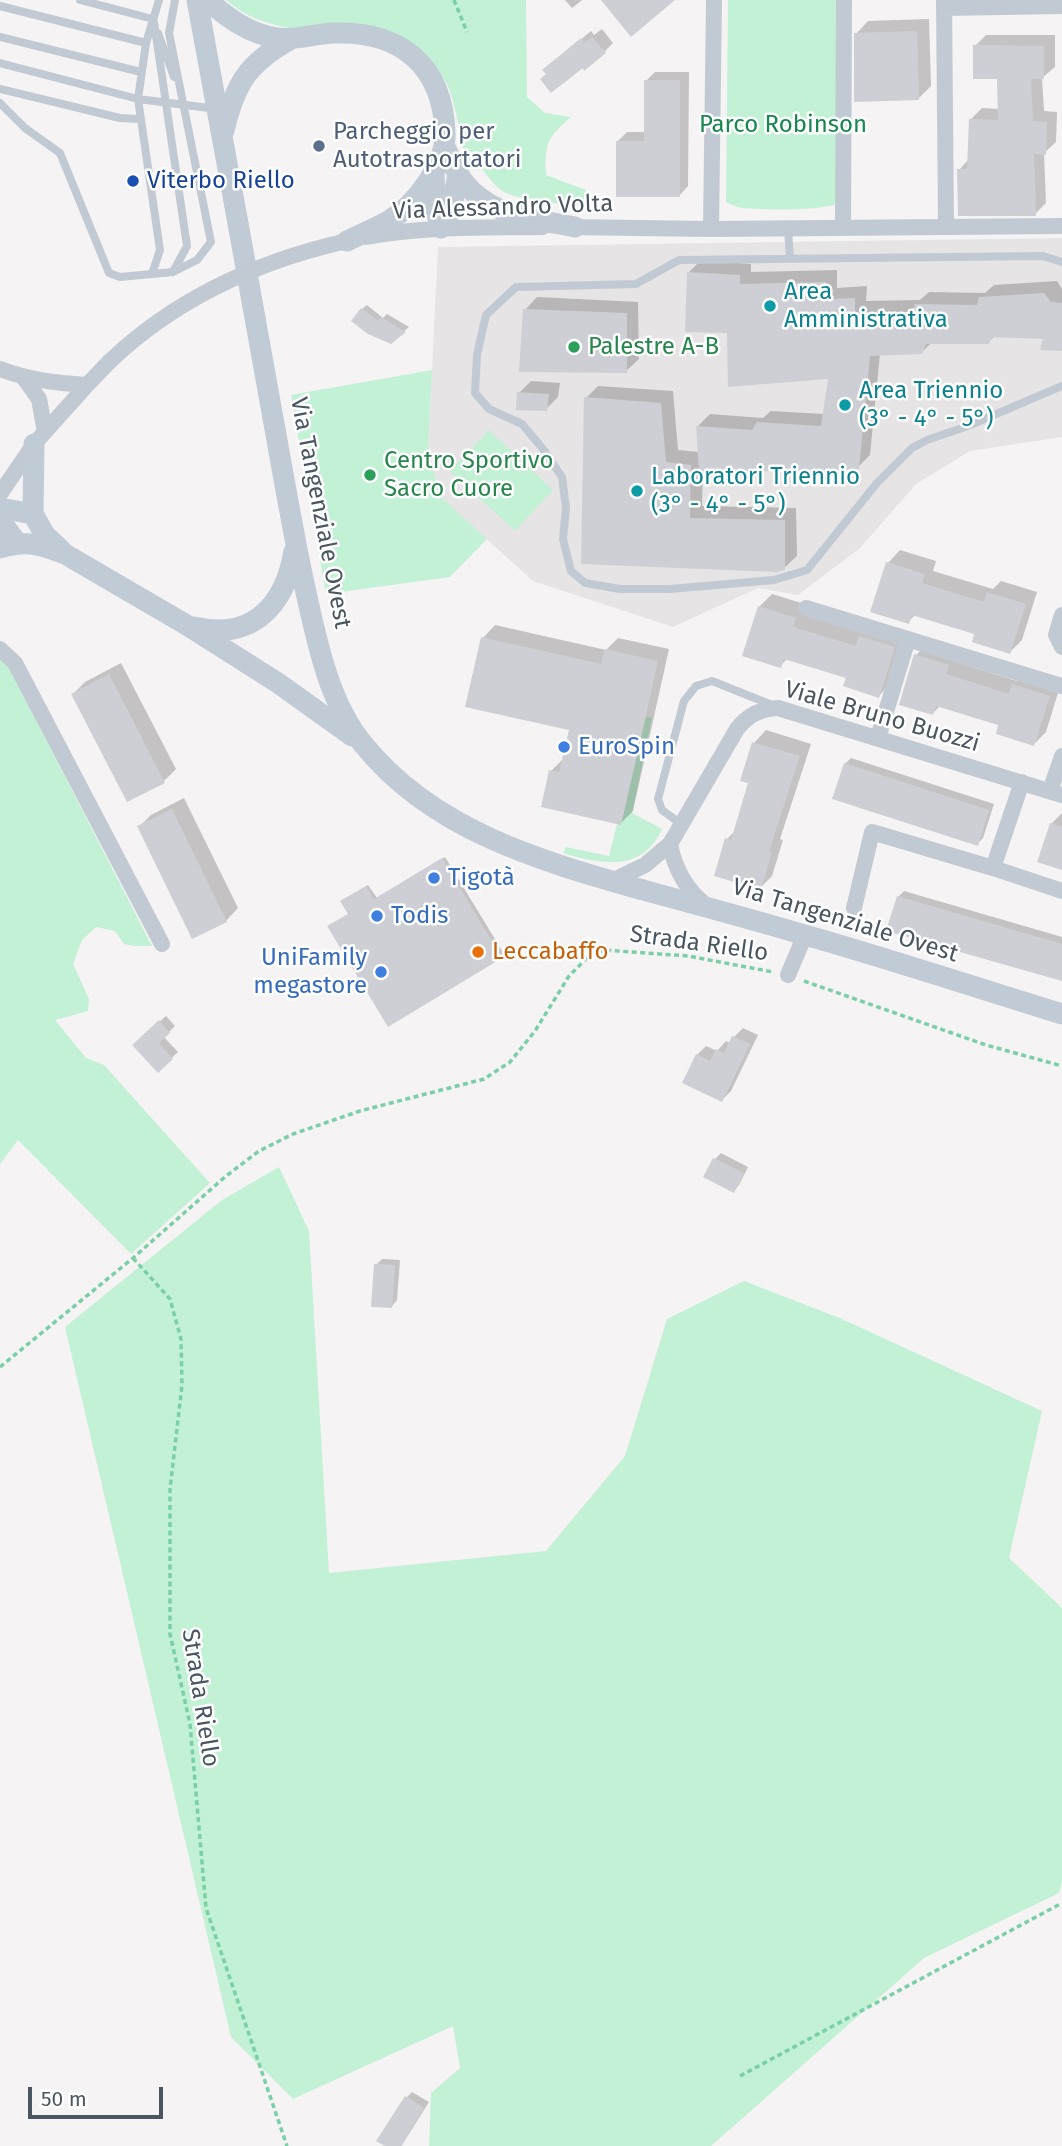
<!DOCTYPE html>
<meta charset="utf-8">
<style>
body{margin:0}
#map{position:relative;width:1062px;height:2146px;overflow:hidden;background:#f5f3f3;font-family:"Fira Sans",sans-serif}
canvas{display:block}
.scale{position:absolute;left:28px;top:2087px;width:135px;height:32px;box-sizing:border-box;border:4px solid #4a5661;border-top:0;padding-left:9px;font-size:21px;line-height:24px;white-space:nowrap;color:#4a5661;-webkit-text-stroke:5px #fff;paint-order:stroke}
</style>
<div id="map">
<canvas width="1062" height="2146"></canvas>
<div class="scale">50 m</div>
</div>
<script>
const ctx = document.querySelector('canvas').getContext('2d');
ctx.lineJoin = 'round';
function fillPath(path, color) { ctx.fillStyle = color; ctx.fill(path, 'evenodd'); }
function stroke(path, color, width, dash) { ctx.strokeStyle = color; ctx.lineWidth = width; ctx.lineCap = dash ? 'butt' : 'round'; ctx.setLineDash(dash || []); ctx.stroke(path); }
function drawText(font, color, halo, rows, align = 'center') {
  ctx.font = font + ' "Fira Sans",sans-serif'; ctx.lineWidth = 5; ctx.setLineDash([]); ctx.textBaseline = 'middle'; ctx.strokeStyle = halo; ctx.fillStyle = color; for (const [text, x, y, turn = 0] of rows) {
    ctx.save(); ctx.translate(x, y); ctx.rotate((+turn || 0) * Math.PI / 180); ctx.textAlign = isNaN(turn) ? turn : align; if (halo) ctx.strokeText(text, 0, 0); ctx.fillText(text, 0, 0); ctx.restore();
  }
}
fillPath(new Path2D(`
 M 1062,238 L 1062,437 L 970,451 L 916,484 L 860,548 L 798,595 L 758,588 L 673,627 L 533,581 L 441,498 L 428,452 L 438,247 Z`), '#e6e4e5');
fillPath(new Path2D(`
 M 226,0 L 526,0 L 527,97 L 545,113 L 571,117 C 548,137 544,143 546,175 L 586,190 L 588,206 C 565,204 526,202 506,193 C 496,188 489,178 483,170 L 469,169 C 460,142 458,112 448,86 C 400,0 294,60 226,0 Z
 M 728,0 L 837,0 L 837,204 C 818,211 763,210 742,208 C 736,207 731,204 726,202 Z
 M 432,370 L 428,452 L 441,497 L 487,539 L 450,577 L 326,594 L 291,395 Z
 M 489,430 L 553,490 L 515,531 L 450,471 Z
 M 0,659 L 9,668 L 152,946 L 135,946 L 124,944 L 115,931 L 96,927 L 82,940 L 73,964 L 89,999 L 88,1011 L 55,1020 L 86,1058 L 104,1065 L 210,1183 L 131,1254 L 18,1140 L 0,1164 Z
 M 646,717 L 652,718 L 632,813 L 662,829 C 643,873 600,864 563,853 L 566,847 L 609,856 L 617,824 L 621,824 Z
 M 279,1167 L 309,1231 L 329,1573 L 546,1551 L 625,1456 L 667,1319 L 744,1281 L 842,1319 L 1042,1411 L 1009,1558 L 1062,1608 L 1062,1881 L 1059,1893 L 924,1958 L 711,2146 L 429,2146 L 431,2093 L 460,2068 L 453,2026 L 293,2099 L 231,2037 L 65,1327 L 222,1200 Z`), '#c3f1d5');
fillPath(new Path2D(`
 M 565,0 L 582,0 L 572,8 Z
 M 929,19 L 931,86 L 918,99 L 856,34 L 868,21 Z
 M 602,29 L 613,43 L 604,52 L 583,66 L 544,70 L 591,31 L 594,35 Z
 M 986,35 L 1055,35 L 1055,67 L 1042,78 L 1044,111 L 1057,112 L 1056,142 L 1044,153 L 1046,203 L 1035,214 L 959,170 L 969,159 L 971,119 L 982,108 L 1000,109 L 998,77 L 975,46 Z
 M 655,72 L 689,72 L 688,186 L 679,196 L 618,141 L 627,132 L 646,132 L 646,81 Z
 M 701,260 L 751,264 L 751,272 L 837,270 L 837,288 L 867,286 L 866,301 L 920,300 L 929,292 L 985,293 L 994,285 L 1057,281 L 1062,289 L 1062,349 L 1045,337 L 995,336 L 988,342 L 932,342 L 922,352 L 880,354 L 870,455 L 858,467 L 703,471 L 702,506 L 796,508 L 797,556 L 784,568 L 583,563 L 586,398 L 598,386 L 673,391 L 678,450 L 699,452 L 698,426 L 710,414 L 763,418 L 771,411 L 824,414 L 830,377 L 729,331 L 689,272 Z
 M 537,297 L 638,302 L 639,359 L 626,371 L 525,310 Z
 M 367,305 L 383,318 L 387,314 L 409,327 L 391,342 L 362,309 Z
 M 531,381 L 560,383 L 558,397 L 546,409 L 519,393 Z
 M 900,550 L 936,561 L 933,571 L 993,589 L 1001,581 L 1037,592 L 1022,640 L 1010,652 L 976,633 L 916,614 L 908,622 L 888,563 Z
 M 772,594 L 906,635 L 891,683 L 879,696 L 848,677 L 788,658 L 780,666 L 759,607 Z
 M 495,625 L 606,650 L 618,638 L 669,649 L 633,811 L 621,823 L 551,771 L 563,759 L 571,728 L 483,638 Z
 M 928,643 L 957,662 L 1017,681 L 1025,672 L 1061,683 L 1046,732 L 1034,744 L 1001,724 L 940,706 L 933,713 L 916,655 Z
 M 121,663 L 176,769 L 164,781 L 73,694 L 85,682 Z
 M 766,730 L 811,744 L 780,839 L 783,840 L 772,876 L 760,888 L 727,839 L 735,831 L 750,782 L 754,743 Z
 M 851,758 L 994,804 L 983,838 L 977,844 L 845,764 Z
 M 184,798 L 238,908 L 226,921 L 139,827 L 151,815 Z
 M 1062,813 L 1062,868 L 1051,824 Z
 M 445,857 L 504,954 L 389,1025 L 345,899 L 368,885 L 377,898 Z
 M 904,891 L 1062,937 L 1062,980 L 898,897 Z
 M 166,1016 L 175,1026 L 164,1037 L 178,1052 L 158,1071 L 134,1045 Z
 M 743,1028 L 758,1035 L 731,1091 L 722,1100 L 697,1055 L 706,1046 L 717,1051 L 726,1041 L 730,1043 L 734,1037 Z
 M 721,1153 L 748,1167 L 739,1185 L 733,1191 L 705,1177 L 715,1159 Z
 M 382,1259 L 400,1260 L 397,1300 L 392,1306 L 376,1265 Z
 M 412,2092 L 429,2102 L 402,2145 L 389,2146 L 407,2097 Z`), '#0003');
fillPath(new Path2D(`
 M 601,0 L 675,0 L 631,37 Z
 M 917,31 L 919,100 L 854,102 L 854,33 Z
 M 592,37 L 606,53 L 584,71 L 583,68 L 551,93 L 540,79 L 546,74 L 542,70 L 581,38 L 584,43 Z
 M 973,45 L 1044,46 L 1044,79 L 1031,79 L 1033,121 L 1047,122 L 1046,155 L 1034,154 L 1036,216 L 958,216 L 957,169 L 967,169 L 969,119 L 998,120 L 997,79 L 973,79 Z
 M 644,80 L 680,80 L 680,197 L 616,197 L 616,141 L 644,141 Z
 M 687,272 L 740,275 L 740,284 L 826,282 L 825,299 L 855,298 L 855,312 L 913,312 L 915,304 L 977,305 L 979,297 L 1044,293 L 1051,302 L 1062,303 L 1062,351 L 1040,350 L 1043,339 L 992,337 L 989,344 L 926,344 L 922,354 L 870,356 L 859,469 L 699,473 L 696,426 L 752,430 L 757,422 L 821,426 L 828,379 L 728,387 L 727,333 L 685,332 Z
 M 361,308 L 378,321 L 381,317 L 406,332 L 391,344 L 368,334 L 351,321 Z
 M 523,309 L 627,313 L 627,373 L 519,372 Z
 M 517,392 L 549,394 L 547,411 L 516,410 Z
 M 584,397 L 661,403 L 666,462 L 691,465 L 690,518 L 785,520 L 785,570 L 777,572 L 581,564 Z
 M 886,562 L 925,574 L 922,583 L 984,602 L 987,592 L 1026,604 L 1010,654 L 972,642 L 974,634 L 912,615 L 909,624 L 870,612 Z
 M 758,606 L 796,618 L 793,627 L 856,646 L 859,636 L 895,647 L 879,698 L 843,686 L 846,678 L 784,659 L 781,668 L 742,656 Z
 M 481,637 L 601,664 L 605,649 L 658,661 L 621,825 L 541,807 L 549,770 L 559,772 L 569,730 L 465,707 Z
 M 914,654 L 949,665 L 946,674 L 1009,694 L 1012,684 L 1050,696 L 1034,746 L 996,734 L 998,725 L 936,706 L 933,715 L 899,705 Z
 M 109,674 L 165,783 L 127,802 L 71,694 Z
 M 752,742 L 800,756 L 769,851 L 772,852 L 761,890 L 714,876 L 725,838 L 731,840 L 748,783 L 740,781 Z
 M 844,763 L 989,810 L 978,846 L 832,799 Z
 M 172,809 L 227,922 L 192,939 L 137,826 Z
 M 1050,823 L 1062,827 L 1062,870 L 1037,862 Z
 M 442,858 L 502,958 L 388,1027 L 327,926 L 348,914 L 340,901 L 366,886 L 374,899 Z
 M 897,896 L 1062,944 L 1062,981 L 886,931 Z
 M 159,1020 L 170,1033 L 159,1043 L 173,1059 L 158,1073 L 132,1045 Z
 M 732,1036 L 750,1044 L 722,1102 L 682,1083 L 696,1054 L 710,1061 L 716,1049 L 724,1053 Z
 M 713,1158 L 744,1173 L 734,1193 L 703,1177 Z
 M 374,1264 L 395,1265 L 392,1308 L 371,1307 Z
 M 405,2096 L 424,2108 L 401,2146 L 385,2146 L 376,2141 Z`), '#cdcfd5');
stroke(new Path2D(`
 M 454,0 L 467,32
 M 804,981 L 986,1045 L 1062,1066
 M 133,1258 L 170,1299 L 181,1339 L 182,1385 L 170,1489 L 170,1634 L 190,1724 L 206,1908 L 287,2146
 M 0,1367 L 133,1258 L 226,1176 L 259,1151 L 293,1134 L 360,1111 L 484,1079 L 510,1062 L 535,1031 L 569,976 L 589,956 L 604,950 L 688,956 L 773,972
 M 740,2076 L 1062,1903`), '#7ad0a6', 3.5, [5, 3.5]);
stroke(new Path2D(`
 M 80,0 L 153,19
 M 0,6 L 146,43
 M 158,33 L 174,77
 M 0,37 L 141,72
 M 0,63 L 138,99 L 217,109
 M 0,89 L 120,118 L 139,119
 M 0,103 L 25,128 L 60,153 L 109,273 L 120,277 L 152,274 L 160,250 L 138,99 L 146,43 L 159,0
 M 788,228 L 790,259
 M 1062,262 L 1043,256 L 679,260 L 636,284 L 516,287 L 486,315 L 477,355 L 475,393 L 489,409 L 522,424 L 543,449 L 562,477 L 566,508 L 563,539 L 571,571 L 585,583 L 620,589 L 670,589 L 774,580 L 807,570 L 877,483 L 912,448 L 927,440 L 968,426 L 1062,386
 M 173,272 L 197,260 L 211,242 L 169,33 L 175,0
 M 152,274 L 173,272 L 187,246 L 154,22
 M 681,824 L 662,810 L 658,799 L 684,701 L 696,686 L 712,681 L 772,705`), '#c1cad2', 8);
stroke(new Path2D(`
 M 944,0 L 946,226
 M 944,8 L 1062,6
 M 565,227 L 711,229 L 1062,226
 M 843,227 L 844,0
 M 711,229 L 714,0
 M 366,237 C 425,226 483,228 543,227
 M 0,369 C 29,380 56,383 87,385
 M 24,378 L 39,399 L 45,432
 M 0,494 L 34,444 L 87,385 L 109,362
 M 806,608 L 1062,686
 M 1062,615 L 1056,635 L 1062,647
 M 0,649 L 15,663 L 162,944
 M 878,738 L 908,639
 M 1050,791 L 1062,756
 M 670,844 C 675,870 686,890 707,906
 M 993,868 L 1022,782
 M 612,881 L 645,865 L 670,844 L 737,729 C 748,715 760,709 778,708 L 1062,795
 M 854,908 L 872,832 L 993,868 L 1062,891
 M 788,975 L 805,935`), '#c1cad2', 16);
stroke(new Path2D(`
 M 197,0 C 222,136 247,271 271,407 C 282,467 292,528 305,588 C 317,641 328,701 363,744 C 433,831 541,861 643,890 C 695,904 747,918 798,933 C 887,958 974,987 1062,1014
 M 207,0 C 228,18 249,34 277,38 C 297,41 315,33 335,33 C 401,31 443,66 445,133 C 446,164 416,204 390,220 C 376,228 361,234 347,241
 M 224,131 C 235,83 248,63 291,39
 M 445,147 C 449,155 453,164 457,172 C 483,216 530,218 575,227
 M 434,173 L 435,208 L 441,228
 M 441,228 L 451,211 L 458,174
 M 34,444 L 33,514 L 45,535 L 61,550
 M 0,508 L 33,514
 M 0,520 L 17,543
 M 0,548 C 27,540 39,544 65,554 L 185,624 L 278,683 L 352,736
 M 194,627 C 252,641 285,606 294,551`), '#c1cbd6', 21);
stroke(new Path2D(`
 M 109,362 C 175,299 258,261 347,241`), '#c1cad2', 16);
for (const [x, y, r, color] of [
 [319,146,7,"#5c6f8a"],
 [133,181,7,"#1a4fb4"],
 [770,306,7,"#0f9aa8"],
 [574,347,7,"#2e9e5b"],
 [845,405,7,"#0f9aa8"],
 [370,475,7,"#2e9e5b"],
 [637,491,7,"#0f9aa8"],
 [564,747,7,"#3f7fe0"],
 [434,878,7,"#3f7fe0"],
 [377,916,7,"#3f7fe0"],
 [478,952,7,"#e8710a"],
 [381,972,7,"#3f7fe0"]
]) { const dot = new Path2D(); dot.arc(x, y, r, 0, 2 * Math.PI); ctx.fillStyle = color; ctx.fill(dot); stroke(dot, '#fff', 2.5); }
drawText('24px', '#17864f', '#fff', [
 ["Parco Robinson",783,125]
]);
drawText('24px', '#4e5e75', '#fff', [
 ["Parcheggio per",333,132],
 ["Autotrasportatori",333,160]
], 'left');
drawText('24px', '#164399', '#fff', [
 ["Viterbo Riello",147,181]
], 'left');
drawText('24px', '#4a5661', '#fff', [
 ["Via Alessandro Volta",503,208,-2],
 ["Via Tangenziale Ovest",320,513,79],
 ["Viale Bruno Buozzi",882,717,16],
 ["Via Tangenziale Ovest",845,921,17],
 ["Strada Riello",699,944,8],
 ["Strada Riello",200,1698,81]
]);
drawText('24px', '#0d838f', '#fff', [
 ["Area",784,292],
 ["Amministrativa",784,320],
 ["Area Triennio",859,391],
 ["(3° - 4° - 5°)",859,419],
 ["Laboratori Triennio",651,477],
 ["(3° - 4° - 5°)",651,505]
], 'left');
drawText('24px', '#27864d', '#fff', [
 ["Palestre A-B",588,347],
 ["Centro Sportivo",384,461],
 ["Sacro Cuore",384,489]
], 'left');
drawText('24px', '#366cbe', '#fff', [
 ["EuroSpin",578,747],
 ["Tigotà",448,878],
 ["Todis",391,916],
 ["UniFamily",367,958,"right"],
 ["megastore",367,986,"right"]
], 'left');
drawText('24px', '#c56008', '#fff', [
 ["Leccabaffo",492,952]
], 'left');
</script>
